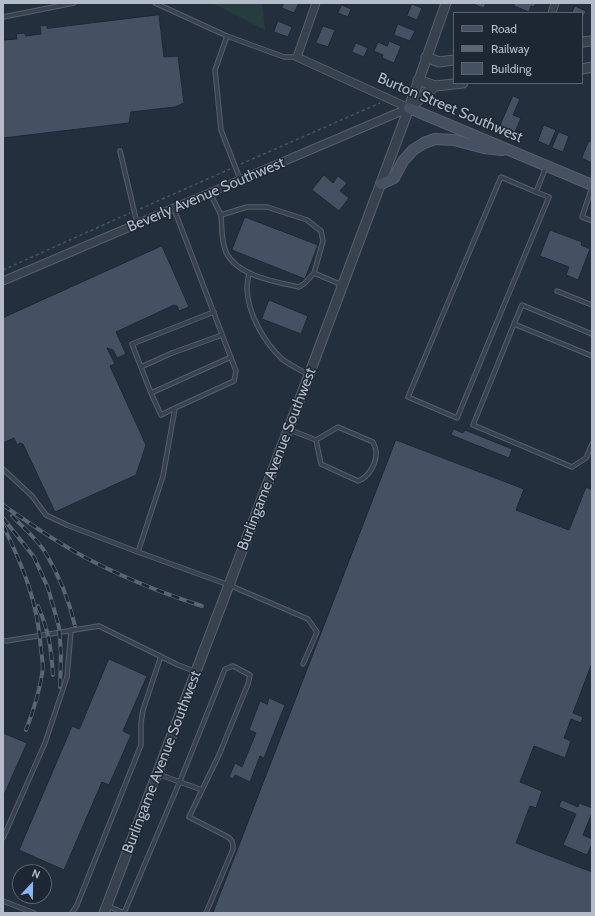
<!DOCTYPE html>
<style>
body{margin:0}
#map{position:relative;width:595px;height:916px;overflow:hidden;background:#242f3e;font-family:Cabin,sans-serif}
canvas{display:block}
.frame{position:absolute;inset:0;border:4px solid #b4bcc9;pointer-events:none}
.legend{position:absolute;left:453px;top:12px;width:130px;height:72px;box-sizing:border-box;background:#1d2633;border:1px solid #59626f;margin:0;padding:5px 7px;list-style:none;font-size:12px;color:#b4bcc9}
.legend li{display:flex;align-items:center;gap:8px;height:20px}
.legend b{width:20px;border:1px solid #59626f}
.north{position:absolute;left:12px;top:864px;width:40px;height:40px;box-sizing:border-box;background:#1d2633;border:1px solid #59626f;border-radius:50%;rotate:22deg;font-size:11px;font-weight:700;line-height:16px;text-align:center;color:#b4bcc9}
.north::after{content:'';display:block;margin:auto;width:14px;height:18px;background:#8ab4f8;clip-path:polygon(50% 0,100% 100%,50% 72%,0 100%)}
</style>
<div id="map">
<canvas width="595" height="916"></canvas>
<div class="frame"></div>
<ul class="legend">
<li><b style="height:5px;background:#465061"></b>Road</li>
<li><b style="height:5px;background:#5a6575"></b>Railway</li>
<li><b style="height:11px;background:#455162"></b>Building</li>
</ul>
<div class="north">N</div>
</div>
<script>
const ctx = document.querySelector('canvas').getContext('2d');
ctx.lineJoin = 'round';
function fillPath(path, color) { ctx.fillStyle = color; ctx.fill(path, 'evenodd'); }
function stroke(path, color, width, dash) { ctx.strokeStyle = color; ctx.lineWidth = width; ctx.lineCap = dash ? 'butt' : 'round'; ctx.setLineDash(dash || []); ctx.stroke(path); }
function drawText(font, color, halo, rows, align = 'center') {
  ctx.font = font + ' Cabin,sans-serif'; ctx.lineWidth = 3; ctx.setLineDash([]); ctx.textBaseline = 'middle'; ctx.strokeStyle = halo; ctx.fillStyle = color; for (const [text, x, y, turn = 0] of rows) {
    ctx.save(); ctx.translate(x, y); ctx.rotate((+turn || 0) * Math.PI / 180); ctx.textAlign = isNaN(turn) ? turn : align; if (halo) ctx.strokeText(text, 0, 0); ctx.fillText(text, 0, 0); ctx.restore();
  }
}
fillPath(new Path2D(`
 M 211,3 L 262,3 L 265,30 L 216,5 Z`), '#263c3f');
const building = new Path2D(`
 M 284,3 L 299,3 L 294,13 L 282,8 Z
 M 471,3 L 486,3 L 484,8 Z
 M 515,3 L 536,3 L 534,7 L 531,6 L 529,12 L 514,6 Z
 M 412,4 L 422,8 L 417,20 L 407,16 Z
 M 342,5 L 351,9 L 348,17 L 338,13 Z
 M 575,6 L 586,11 L 582,21 L 582,13 L 572,13 Z
 M 159,15 L 164,57 L 178,56 L 184,103 L 175,107 L 131,112 L 129,123 L 3,138 L 3,40 L 17,39 L 16,34 L 24,33 L 26,36 L 41,34 L 40,26 L 47,25 L 47,28 Z
 M 278,21 L 292,27 L 288,37 L 274,32 Z
 M 398,24 L 415,31 L 410,41 L 394,35 Z
 M 323,26 L 335,30 L 328,47 L 316,43 Z
 M 389,41 L 401,46 L 394,63 L 382,58 L 383,55 L 374,51 L 378,42 L 387,46 Z
 M 356,43 L 368,48 L 364,57 L 352,52 Z
 M 513,96 L 520,99 L 513,115 L 521,118 L 515,132 L 500,126 Z
 M 544,125 L 556,130 L 549,146 L 538,141 Z
 M 559,132 L 569,136 L 563,152 L 552,148 Z
 M 589,141 L 592,142 L 592,163 L 582,158 Z
 M 324,175 L 333,183 L 338,176 L 347,183 L 340,191 L 349,198 L 339,211 L 312,190 Z
 M 245,217 L 318,245 L 305,279 L 232,250 Z
 M 550,230 L 582,242 L 581,245 L 590,249 L 578,280 L 566,275 L 569,267 L 540,256 Z
 M 162,246 L 189,307 L 179,311 L 177,306 L 174,305 L 116,332 L 126,354 L 117,358 L 113,350 L 107,348 L 115,364 L 110,366 L 146,445 L 136,475 L 55,512 L 23,444 L 20,443 L 17,445 L 14,438 L 3,443 L 3,318 Z
 M 269,300 L 308,316 L 301,334 L 262,319 Z
 M 454,429 L 463,433 L 465,430 L 512,449 L 509,458 L 451,435 Z
 M 396,440 L 524,489 L 516,510 L 569,530 L 586,487 L 592,490 L 592,663 L 573,713 L 583,717 L 581,723 L 571,719 L 564,738 L 571,741 L 565,758 L 534,746 L 520,782 L 542,791 L 536,808 L 530,806 L 516,843 L 592,872 L 592,913 L 213,913 Z
 M 109,659 L 147,676 L 123,731 L 131,735 L 109,785 L 102,782 L 64,870 L 19,850 L 72,726 L 79,729 Z
 M 269,698 L 285,705 L 264,758 L 260,756 L 250,782 L 235,775 L 233,779 L 229,777 L 235,763 L 242,767 L 256,733 L 249,730 L 260,701 L 267,704 Z
 M 3,733 L 27,743 L 3,797 Z
 M 562,800 L 578,807 L 579,803 L 592,808 L 592,813 L 583,835 L 592,839 L 592,844 L 587,855 L 563,845 L 576,814 L 559,807 Z`);
fillPath(building, '#455162');
stroke(building, '#1f2835', 1);
const service = new Path2D(`
 M 155,3 L 227,36 L 215,70 L 221,130 L 240,179
 M 3,17 L 74,3
 M 227,36 L 284,57 L 297,57
 M 120,151 L 137,223
 M 592,187 L 582,217 L 592,221
 M 536,192 L 501,177 L 408,397 L 457,418 L 549,197 L 536,192 L 546,167
 M 210,193 L 221,215 L 247,207 L 267,207 L 307,220 L 321,231 L 323,241 L 314,273 L 342,285
 M 221,215 C 222,227 221,241 226,252 C 237,276 276,282 299,287 L 305,283 L 314,273
 M 249,273 C 248,278 247,284 247,289 C 248,314 264,342 282,359 C 290,365 300,370 309,375
 M 557,291 L 592,305
 M 214,312 L 132,344 L 151,393 L 231,357
 M 514,324 L 522,305 L 592,334
 M 592,356 L 514,324 L 473,425 L 572,467 L 586,458 L 592,444
 M 141,367 L 172,353 L 222,335
 M 151,393 L 161,415 L 175,408
 M 290,430 L 316,440 L 321,464 L 358,481 C 369,477 377,463 376,451 C 376,448 374,445 373,442 L 338,427 L 316,440
 M 3,469 L 32,496 L 46,515 L 67,525 L 138,552 L 163,476 L 175,408 L 234,381 L 236,371 L 174,209
 M 138,552 L 229,585 L 308,619 L 317,632 L 303,664
 M 3,640 L 6,641 L 99,626 L 178,665 L 194,671
 M 158,774 L 202,790 L 189,817 L 226,836 C 232,839 233,842 233,849 L 206,913
 M 3,838 L 45,743 L 67,677 L 71,630
 M 3,901 L 34,913
 M 108,906 L 124,913
 M 72,913 L 77,905 L 141,745 L 141,723 L 143,710 L 161,656
 M 124,913 L 180,781 L 225,669 L 233,666 L 250,675 L 248,684 L 219,755 L 202,790`);
const minor = new Path2D(`
 M 316,3 L 297,57 L 409,108
 M 552,13 L 555,3
 M 3,281 L 409,108`);
const tertiary = new Path2D(`
 M 582,42 L 592,41
 M 426,57 L 439,62 L 454,60
 M 582,69 L 592,67
 M 418,80 L 435,86 L 463,83
 M 409,108 L 435,86
 M 104,913 L 309,375 L 409,108 L 446,3`);
const secondary = new Path2D(`
 M 409,108 L 592,185
 M 381,184 L 394,178 L 403,161 L 413,150 L 424,143 L 435,139 L 454,140 L 484,148 L 502,150`);
stroke(service, '#565f6c', 5.5);
stroke(minor, '#565f6c', 9);
stroke(tertiary, '#565f6c', 11);
stroke(secondary, '#565f6c', 12);
stroke(new Path2D(`
 M 241,164 L 380,103
 M 140,209 L 230,169
 M 3,270 L 130,213`), '#44595c', 1.5, [3, 3]);
stroke(service, '#38414e', 3.5);
stroke(minor, '#38414e', 7);
stroke(tertiary, '#38414e', 9);
stroke(secondary, '#465061', 10);
const rail = new Path2D(`
 M 3,505 C 32,525 62,546 94,562 C 129,580 165,594 202,606
 M 12,516 C 23,527 37,539 45,552 C 59,575 69,600 75,626
 M 3,518 L 34,557 L 48,588 L 59,627 L 61,654 L 60,687
 M 3,525 C 23,567 38,602 41,650 C 42,658 44,667 42,674 C 39,693 33,712 26,730
 M 38,606 C 49,632 51,647 53,675`);
stroke(rail, '#5a6575', 4);
stroke(rail, '#1d2633', 2.5, [8]);
drawText('15px', '#b4bcc9', '#1d2633', [
 ["Burton Street Southwest",450,108,23],
 ["Beverly Avenue Southwest",206,195,-23],
 ["Burlingame Avenue Southwest",277,459,-69],
 ["Burlingame Avenue Southwest",162,762,-69]
]);
</script>
